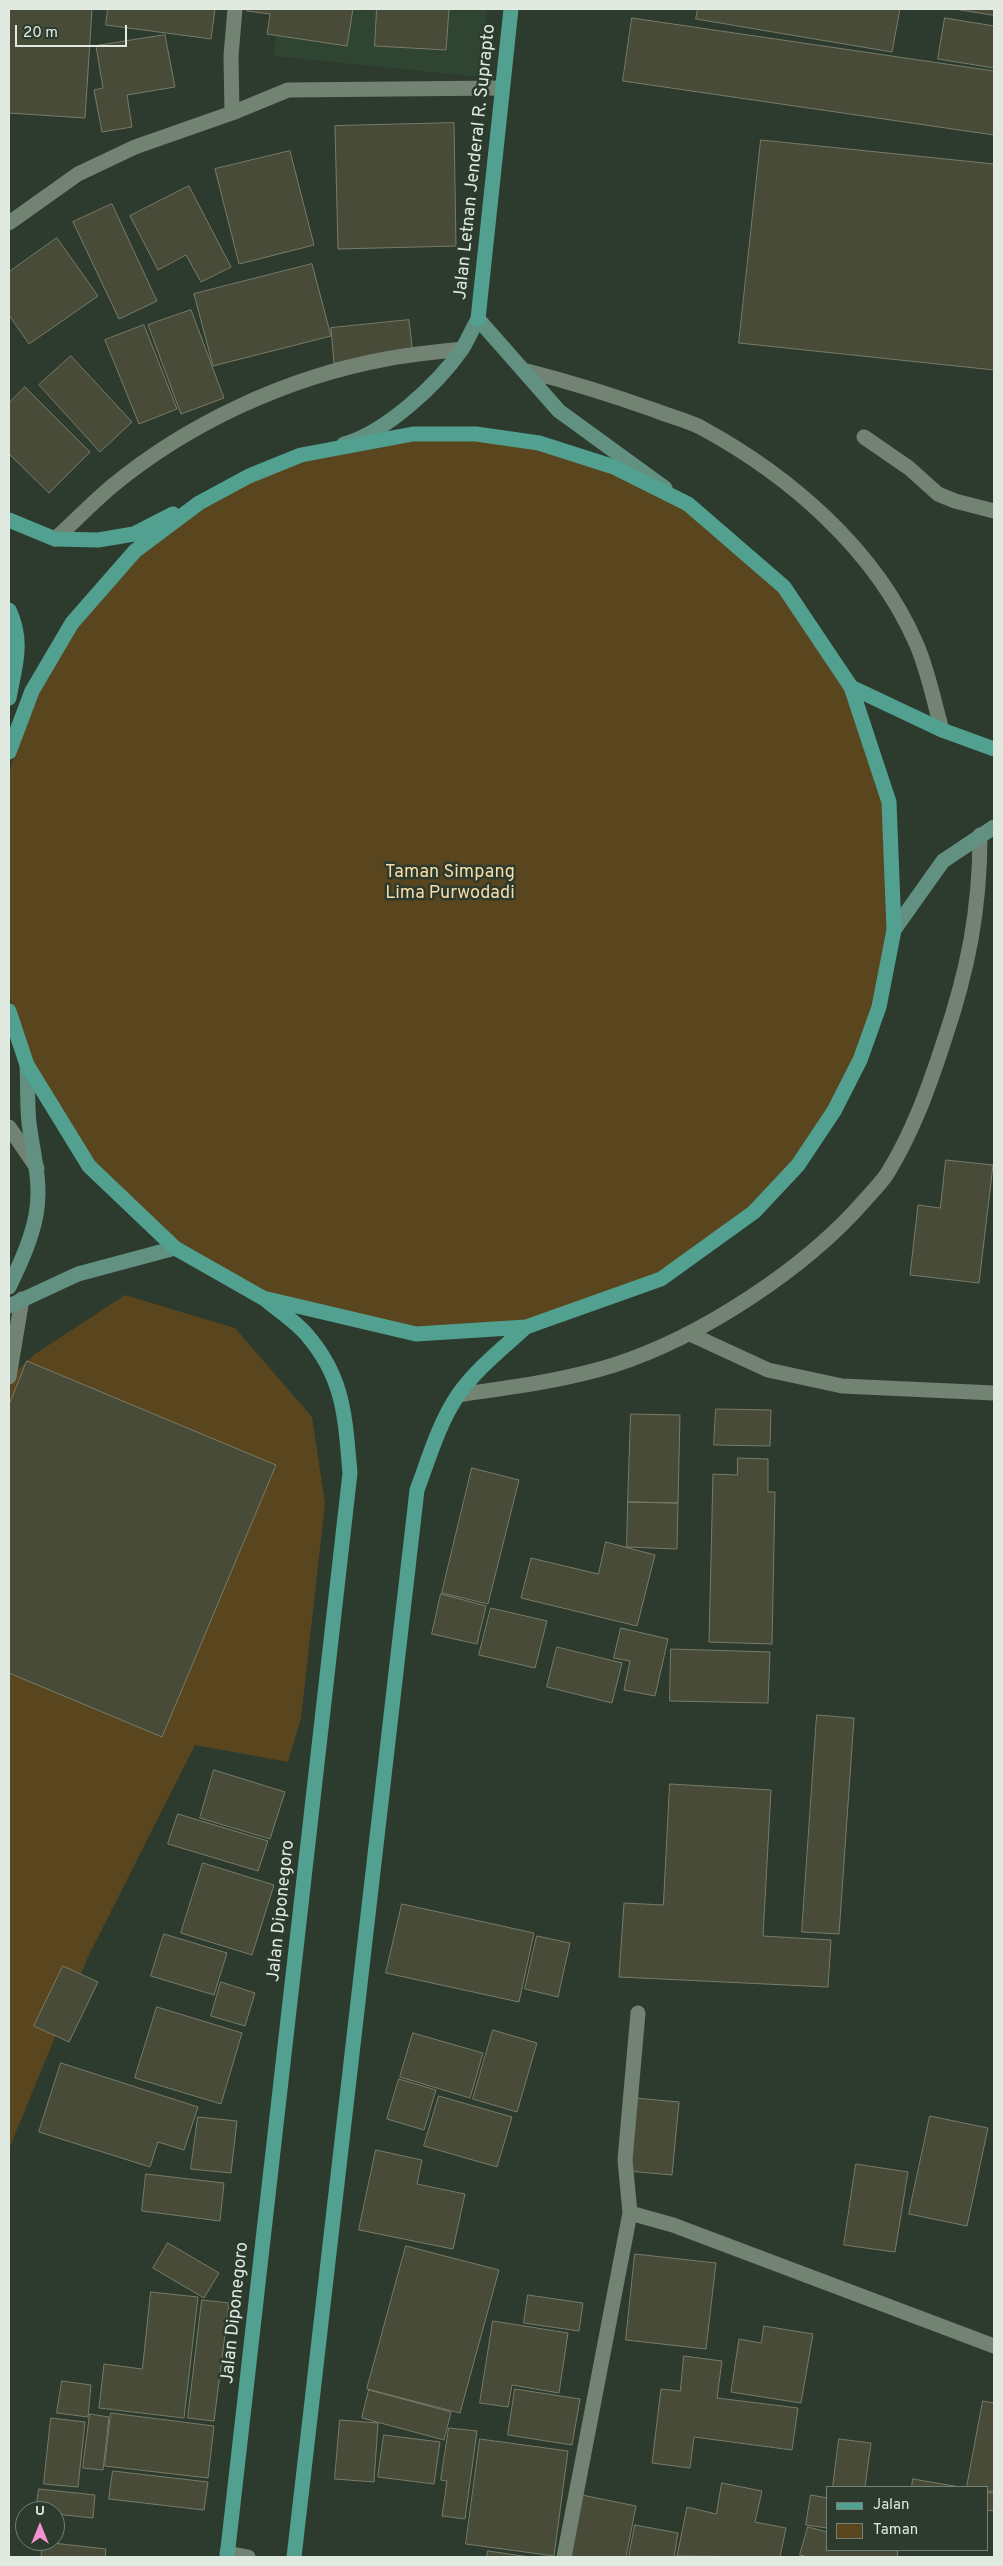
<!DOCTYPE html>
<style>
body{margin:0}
#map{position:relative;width:1003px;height:2566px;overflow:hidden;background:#2c3b2e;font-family:Overpass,sans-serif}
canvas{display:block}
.frame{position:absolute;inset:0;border:10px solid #e1eae1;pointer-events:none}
.legend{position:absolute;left:826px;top:2486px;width:162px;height:65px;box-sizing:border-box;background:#2c3b2e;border:1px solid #748176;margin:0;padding:6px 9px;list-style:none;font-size:15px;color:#e1eae1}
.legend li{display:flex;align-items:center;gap:10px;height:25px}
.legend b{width:25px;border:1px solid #748176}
.north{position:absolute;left:15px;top:2501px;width:50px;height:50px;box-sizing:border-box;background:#2c3b2e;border:1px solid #748176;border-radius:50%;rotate:0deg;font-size:14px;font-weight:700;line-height:20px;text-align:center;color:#e1eae1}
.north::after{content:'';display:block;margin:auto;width:18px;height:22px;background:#f590d1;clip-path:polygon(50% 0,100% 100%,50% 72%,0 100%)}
.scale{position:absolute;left:15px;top:25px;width:112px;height:22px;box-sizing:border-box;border:2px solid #e1eae1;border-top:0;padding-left:6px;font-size:15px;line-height:18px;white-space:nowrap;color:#e1eae1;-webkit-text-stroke:4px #2c3b2e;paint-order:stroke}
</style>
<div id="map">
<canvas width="1003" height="2566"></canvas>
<div class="frame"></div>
<ul class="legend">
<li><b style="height:6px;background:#52a08f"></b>Jalan</li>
<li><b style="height:14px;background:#59451e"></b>Taman</li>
</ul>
<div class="north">U</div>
<div class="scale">20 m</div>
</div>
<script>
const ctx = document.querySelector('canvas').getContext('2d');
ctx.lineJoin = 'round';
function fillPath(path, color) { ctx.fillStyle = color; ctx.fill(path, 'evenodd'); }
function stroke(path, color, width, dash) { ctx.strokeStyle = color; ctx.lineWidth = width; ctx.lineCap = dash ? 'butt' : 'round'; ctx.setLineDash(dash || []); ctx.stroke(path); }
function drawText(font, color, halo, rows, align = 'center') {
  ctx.font = font + ' Overpass,sans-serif'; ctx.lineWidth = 5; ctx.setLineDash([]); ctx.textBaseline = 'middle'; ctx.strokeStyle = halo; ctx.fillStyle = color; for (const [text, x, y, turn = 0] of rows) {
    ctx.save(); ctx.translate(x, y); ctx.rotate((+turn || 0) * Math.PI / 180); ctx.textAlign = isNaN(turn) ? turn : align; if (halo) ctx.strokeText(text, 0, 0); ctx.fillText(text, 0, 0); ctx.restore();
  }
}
fillPath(new Path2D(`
 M 279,9 L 487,9 L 480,77 L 274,56 Z`), '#304432');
fillPath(new Path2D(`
 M-5 884a449 449 0 1 1 898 0a449 449 0 1 1-898 0Z
 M 125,1295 L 235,1328 L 312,1417 L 325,1503 L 301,1718 L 288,1762 L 195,1745 L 88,1957 L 9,2149 L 9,1378 L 35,1354 Z`), '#59451e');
const building = new Path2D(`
 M 9,9 L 92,9 L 85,118 L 9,113 Z
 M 108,9 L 215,9 L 211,39 L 106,25 Z
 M 248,9 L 353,9 L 347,46 L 267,34 L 270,14 L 247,11 Z
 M 377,9 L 449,9 L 446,50 L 375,46 Z
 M 698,9 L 900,9 L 892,52 L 696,19 Z
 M 955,9 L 994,9 L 994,15 Z
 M 632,18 L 994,71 L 994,135 L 623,81 Z
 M 945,18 L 994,26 L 994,68 L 938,59 Z
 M 165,35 L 175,87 L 127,95 L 132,127 L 102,132 L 94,90 L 103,88 L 96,46 Z
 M 454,123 L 456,246 L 338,249 L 335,126 Z
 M 761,140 L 994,164 L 994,370 L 739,343 Z
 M 290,151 L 314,245 L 239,264 L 215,169 Z
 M 189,186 L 231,267 L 201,282 L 186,255 L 158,270 L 130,216 Z
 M 112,204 L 157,301 L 119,319 L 73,222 Z
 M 57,238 L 98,296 L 29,344 L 9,315 L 9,272 Z
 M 312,264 L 331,336 L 213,366 L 194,294 Z
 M 191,310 L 224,398 L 181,414 L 148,325 Z
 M 409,320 L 413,355 L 334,363 L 331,328 Z
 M 144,325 L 177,409 L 139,424 L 105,340 Z
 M 71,356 L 132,422 L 100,452 L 39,385 Z
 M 25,387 L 90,452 L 49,493 L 9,454 L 9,403 Z
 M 946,1160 L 993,1165 L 979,1283 L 910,1275 L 918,1205 L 940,1208 Z
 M 27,1361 L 276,1465 L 162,1737 L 9,1673 L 9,1405 Z
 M 716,1409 L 771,1410 L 770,1446 L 714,1445 Z
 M 631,1414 L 680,1415 L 678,1503 L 628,1502 Z
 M 738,1458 L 768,1459 L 768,1492 L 775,1492 L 772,1644 L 709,1642 L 713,1474 L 737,1475 Z
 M 472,1468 L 519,1480 L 488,1604 L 442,1593 Z
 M 628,1502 L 678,1503 L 677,1549 L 627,1547 Z
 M 606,1542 L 655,1555 L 637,1626 L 521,1598 L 531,1558 L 598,1574 Z
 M 441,1594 L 486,1606 L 477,1644 L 432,1634 Z
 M 491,1608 L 547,1621 L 535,1668 L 479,1655 Z
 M 621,1628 L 668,1639 L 655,1696 L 624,1690 L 630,1661 L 614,1658 Z
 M 557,1647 L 622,1663 L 612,1703 L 547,1687 Z
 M 671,1649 L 770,1652 L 768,1703 L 670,1701 Z
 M 817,1715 L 854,1718 L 839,1934 L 802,1932 Z
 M 214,1770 L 285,1792 L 270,1839 L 200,1818 Z
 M 670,1784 L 771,1790 L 763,1936 L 831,1940 L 828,1987 L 619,1977 L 624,1903 L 663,1905 Z
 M 178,1814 L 268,1841 L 258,1871 L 168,1844 Z
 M 203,1863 L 274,1885 L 252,1955 L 181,1933 Z
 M 402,1904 L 534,1933 L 519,2002 L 386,1973 Z
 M 164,1934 L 227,1953 L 214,1995 L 151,1976 Z
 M 537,1936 L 570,1943 L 558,1997 L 525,1989 Z
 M 63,1966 L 98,1982 L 69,2042 L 34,2026 Z
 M 221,1982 L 255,1993 L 245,2026 L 211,2016 Z
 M 157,2007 L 242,2033 L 221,2104 L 135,2078 Z
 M 493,2030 L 537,2043 L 517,2112 L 473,2099 Z
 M 413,2033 L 483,2053 L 470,2098 L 400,2077 Z
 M 61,2063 L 198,2107 L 184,2150 L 158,2142 L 150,2167 L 39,2132 Z
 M 399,2079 L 436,2090 L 424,2130 L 387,2119 Z
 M 439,2096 L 512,2117 L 497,2167 L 424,2146 Z
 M 635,2098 L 679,2102 L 672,2175 L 628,2171 Z
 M 930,2116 L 988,2128 L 967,2226 L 909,2214 Z
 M 198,2117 L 237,2121 L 231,2173 L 191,2169 Z
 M 376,2150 L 422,2160 L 417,2184 L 465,2194 L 453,2249 L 359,2230 Z
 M 856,2164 L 908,2172 L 895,2252 L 844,2245 Z
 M 146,2174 L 224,2183 L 220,2221 L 142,2211 Z
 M 168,2243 L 219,2273 L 204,2298 L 153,2268 Z
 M 406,2246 L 499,2270 L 460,2413 L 367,2389 Z
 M 635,2254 L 716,2263 L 706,2349 L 626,2340 Z
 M 151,2292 L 198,2297 L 184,2418 L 99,2408 L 104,2364 L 142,2369 Z
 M 528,2295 L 583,2303 L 579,2331 L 524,2323 Z
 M 202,2300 L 229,2303 L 214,2421 L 188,2418 Z
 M 493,2321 L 568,2333 L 559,2393 L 512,2385 L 508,2407 L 480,2403 Z
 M 764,2326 L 813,2334 L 801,2403 L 731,2392 L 739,2339 L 761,2343 Z
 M 684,2356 L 722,2361 L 717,2398 L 798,2408 L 792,2450 L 694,2437 L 690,2468 L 652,2463 L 661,2389 L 680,2391 Z
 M 62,2381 L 91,2385 L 88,2417 L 57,2413 Z
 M 515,2389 L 580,2399 L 572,2445 L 508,2435 Z
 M 369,2390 L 451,2412 L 444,2440 L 362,2418 Z
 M 983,2401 L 994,2403 L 994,2492 L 987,2491 L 987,2487 L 967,2487 Z
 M 111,2413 L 214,2426 L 208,2478 L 105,2466 Z
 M 90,2414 L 109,2417 L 103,2470 L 83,2468 Z
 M 51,2418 L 85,2422 L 78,2487 L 44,2484 Z
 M 340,2420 L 378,2423 L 374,2482 L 335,2479 Z
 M 449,2428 L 477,2431 L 465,2519 L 442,2516 L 447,2481 L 441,2480 Z
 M 384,2435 L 440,2442 L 434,2484 L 378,2477 Z
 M 480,2439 L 568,2451 L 554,2556 L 466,2544 Z
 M 839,2439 L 871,2443 L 865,2487 L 833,2487 Z
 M 113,2471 L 208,2482 L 204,2510 L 109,2499 Z
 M 913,2479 L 960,2487 L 912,2487 Z
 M 722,2483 L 762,2491 L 755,2522 L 786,2528 L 780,2557 L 677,2556 L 687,2507 L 716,2514 Z
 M 39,2489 L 95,2495 L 93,2518 L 55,2514 L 55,2511 L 36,2511 Z
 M 987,2492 L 994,2494 L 994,2511 L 987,2510 Z
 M 582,2495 L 636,2506 L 626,2557 L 570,2557 Z
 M 811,2495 L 827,2498 L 827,2528 L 806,2525 Z
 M 635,2525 L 678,2533 L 674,2557 L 629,2557 Z
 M 808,2527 L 827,2532 L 827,2550 L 894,2550 L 898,2551 L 897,2557 L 808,2557 L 800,2555 Z
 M 44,2542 L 106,2549 L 105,2557 L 41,2557 Z
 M 488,2551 L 530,2557 L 487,2557 Z`);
fillPath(building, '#494b39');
stroke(building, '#787b67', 1);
stroke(new Path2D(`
 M 864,437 L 909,468 L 938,494 L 955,501 L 994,511
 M 9,1377 L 22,1299`), '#728373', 15);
stroke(new Path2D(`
 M 232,113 L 231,56 L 235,9
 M 9,223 L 78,174 L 135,147 L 232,113 L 288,90 L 501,88
 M 527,371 C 570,382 612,395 654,410 C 669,416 686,420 700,427 C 789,475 875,549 916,643 C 928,670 934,702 942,730
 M 55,539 C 74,522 92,503 111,487 C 188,423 288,377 386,359 C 411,354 437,352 462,349
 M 9,1127 L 37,1168
 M 690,1334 L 768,1370 L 842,1386 L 994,1393
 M 458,1395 C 511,1387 563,1381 614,1365 C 701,1337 805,1269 865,1200 C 872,1192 881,1183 887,1174 C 913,1132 929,1087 944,1041 C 968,970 980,910 980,835
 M 638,2013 L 625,2160 L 630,2213 L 673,2225 L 994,2346
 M 227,2553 L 248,2557
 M 564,2557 L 630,2213`), '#728373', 15);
stroke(new Path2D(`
 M 344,444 C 385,433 438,384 462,349 C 468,340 472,329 478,319 L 559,411 L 665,488
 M 894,930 L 943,861 L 994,827
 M 9,1287 C 20,1264 31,1241 36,1215 C 42,1183 33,1155 29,1123 C 27,1104 28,1085 27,1065
 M 9,1306 L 78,1274 L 175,1248`), '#629181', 15);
stroke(new Path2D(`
 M 478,319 L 511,9
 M 9,520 L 55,539 L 98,540 L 134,534 L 173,514
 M 9,610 C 24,641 15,666 9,698
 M 851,687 L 942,730 L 994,749
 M 9,752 L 32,691 L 72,623 L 135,551 L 199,503 L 249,476 L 301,455 L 413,434 L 476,434 L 539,443 L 614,467 L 688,504 L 784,587 L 851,687 L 889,802 L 894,930 L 879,1007 L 860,1060 L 834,1111 L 798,1165 L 754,1212 L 661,1279 L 526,1327 L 416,1334 L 263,1298 L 175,1248 L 89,1166 L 27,1065 L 9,1011
 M 227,2557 L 350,1473 C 345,1419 345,1379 307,1335 C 296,1322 279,1311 266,1300
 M 294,2557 L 417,1490 C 429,1458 439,1423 458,1395 C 476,1369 503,1348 526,1327`), '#52a08f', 15);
drawText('18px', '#e1eae1', '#2c3b2e', [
 ["Jalan Letnan Jenderal R. Suprapto",476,162,-84],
 ["Jalan Diponegoro",282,1911,-84],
 ["Jalan Diponegoro",236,2313,-84]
]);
drawText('18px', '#fadba5', '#2c3b2e', [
 ["Taman Simpang",450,873],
 ["Lima Purwodadi",450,894]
]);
</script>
